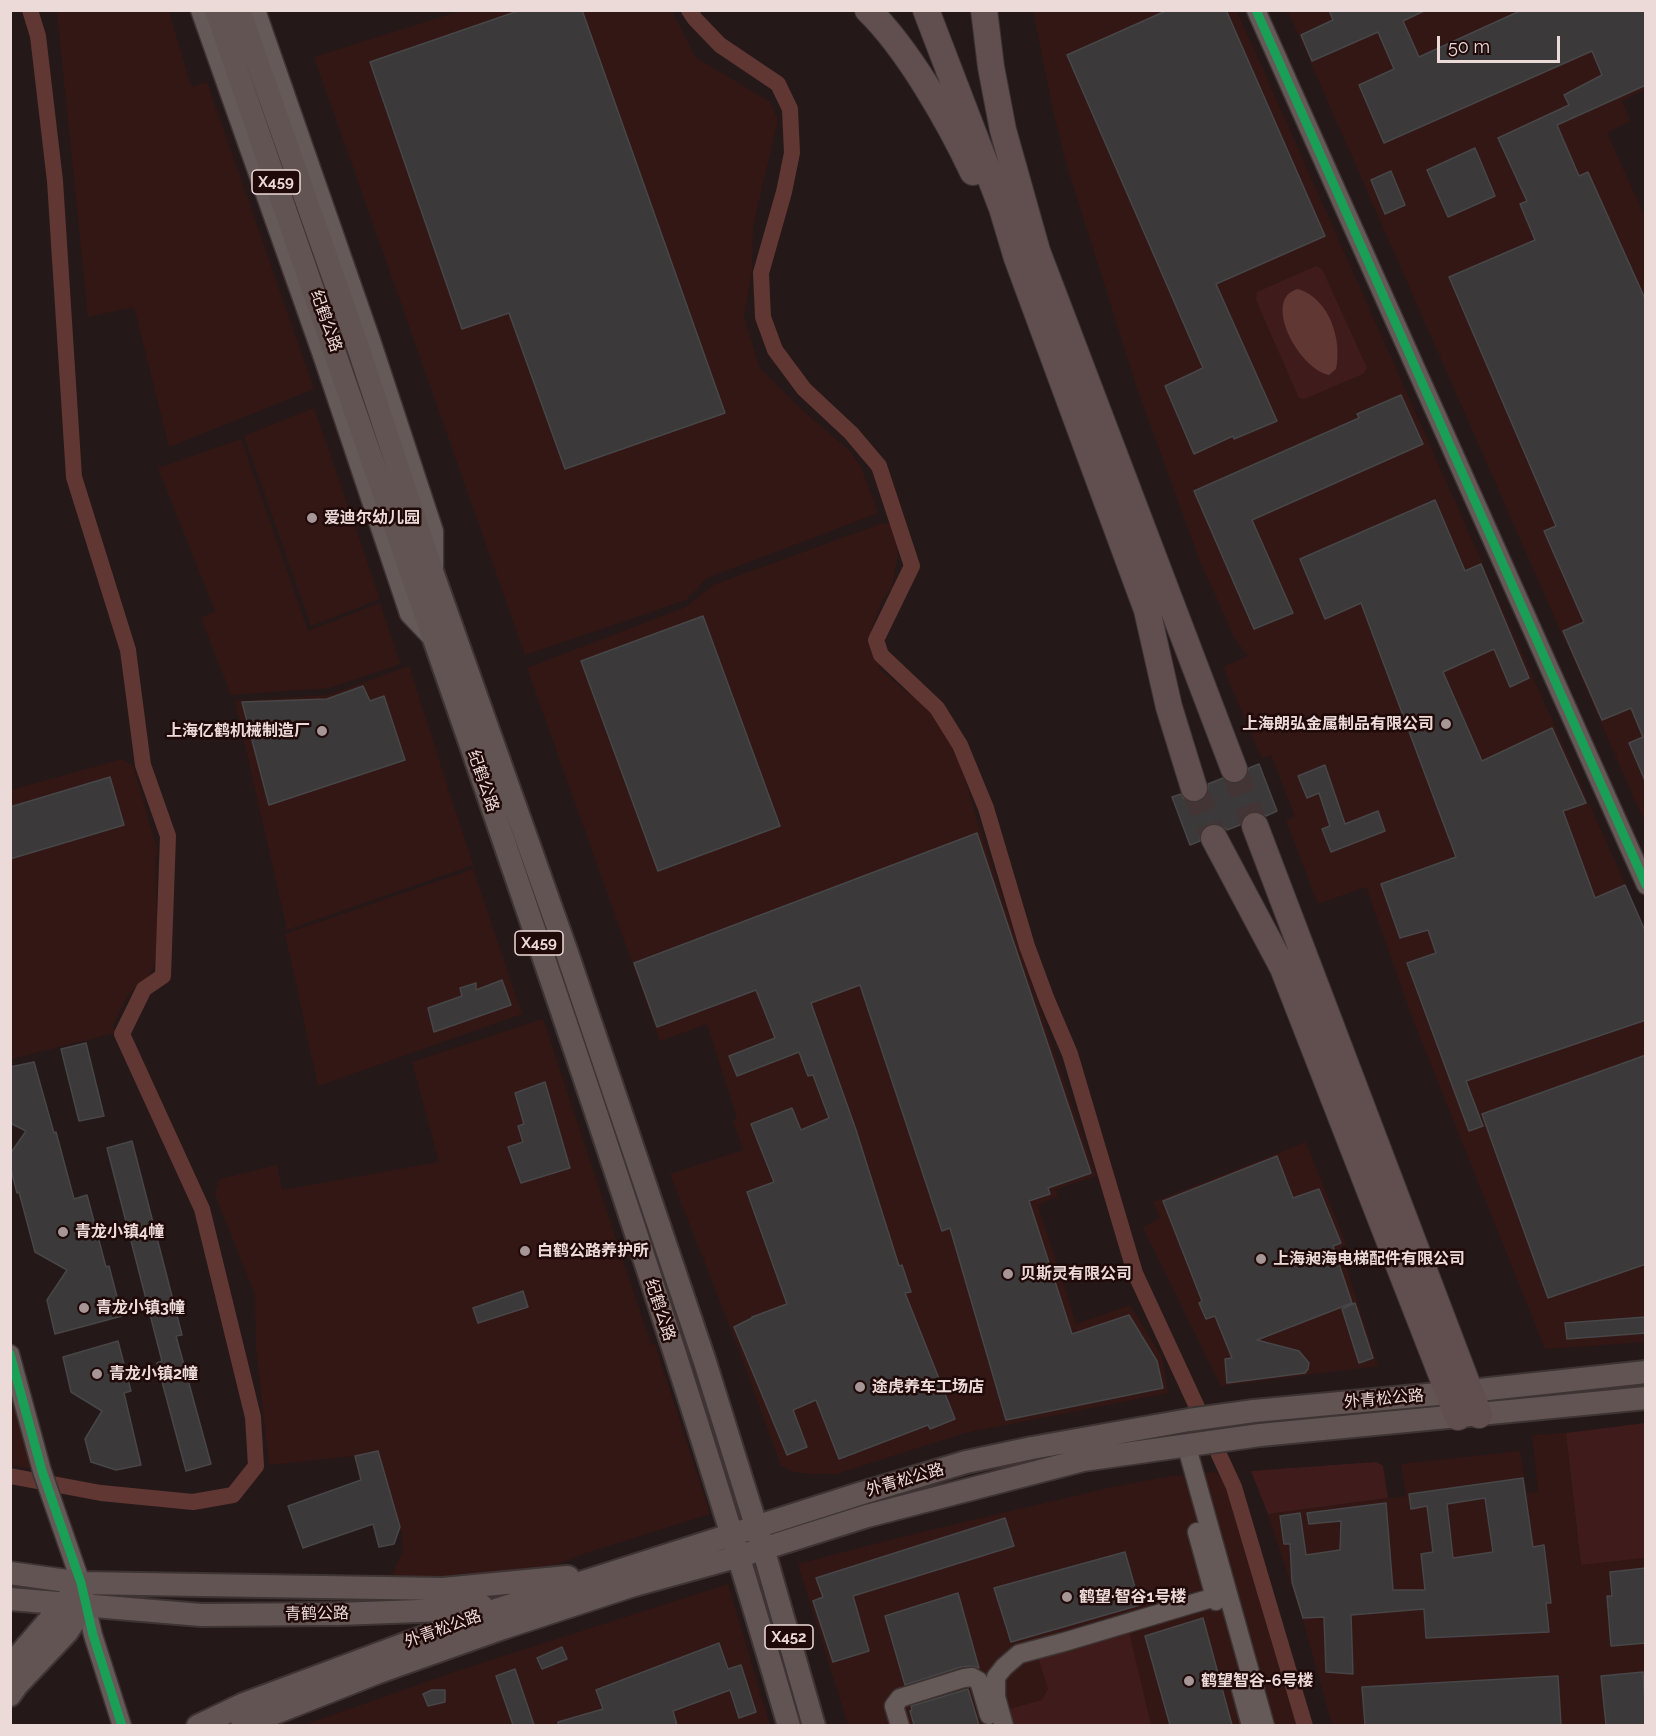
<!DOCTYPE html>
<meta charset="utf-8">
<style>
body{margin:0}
#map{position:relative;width:1656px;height:1736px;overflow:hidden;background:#251818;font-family:Raleway,sans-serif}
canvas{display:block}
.frame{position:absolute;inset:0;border:12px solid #ecdad8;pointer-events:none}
.scale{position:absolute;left:1437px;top:36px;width:123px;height:27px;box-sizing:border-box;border:3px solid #ecdad8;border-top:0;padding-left:8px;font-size:18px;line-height:21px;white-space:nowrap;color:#ecdad8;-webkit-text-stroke:4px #200a09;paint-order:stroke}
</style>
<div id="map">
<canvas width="1656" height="1736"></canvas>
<div class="frame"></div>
<div class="scale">50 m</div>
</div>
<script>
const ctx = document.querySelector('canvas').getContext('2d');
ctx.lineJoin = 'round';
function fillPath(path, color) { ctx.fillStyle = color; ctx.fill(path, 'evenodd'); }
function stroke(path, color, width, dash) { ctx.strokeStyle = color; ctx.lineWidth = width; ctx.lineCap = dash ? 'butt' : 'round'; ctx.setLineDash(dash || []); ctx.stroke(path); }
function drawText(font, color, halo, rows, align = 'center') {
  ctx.font = font + ' Raleway,"Noto Sans SC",sans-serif'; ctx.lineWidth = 5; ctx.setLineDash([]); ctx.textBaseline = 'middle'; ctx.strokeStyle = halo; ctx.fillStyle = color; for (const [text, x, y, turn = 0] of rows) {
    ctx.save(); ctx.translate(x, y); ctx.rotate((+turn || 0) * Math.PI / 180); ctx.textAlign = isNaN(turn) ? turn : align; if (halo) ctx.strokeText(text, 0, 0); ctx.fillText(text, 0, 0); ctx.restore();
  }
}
fillPath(new Path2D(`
 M 68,10 L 169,11 L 191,87 L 207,82 L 314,389 L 169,447 L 134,307 L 88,317 L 57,13 Z
 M 460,11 L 672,11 L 695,57 L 770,102 L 778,120 L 753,226 L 752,272 L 744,316 L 759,367 L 800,408 L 850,451 L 861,467 L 878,513 L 707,578 L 686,600 L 525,655 L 314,57 Z
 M 1033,11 L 1237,11 L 1645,929 L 1645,1342 L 1545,1349 L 1415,1025 L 1366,887 L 1318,904 L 1286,821 L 1295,816 L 1271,755 L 1262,759 L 1223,667 L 1248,656 L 1235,639 L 1200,561 L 1136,385 L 1067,166 L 1052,106 Z
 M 1288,11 L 1645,11 L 1645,90 L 1622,101 L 1630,121 L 1607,133 L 1645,217 L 1645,823 Z
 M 314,408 L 380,599 L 311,626 L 244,436 Z
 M 241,439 L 308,631 L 380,603 L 400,664 L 329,688 L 231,695 L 201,618 L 215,611 L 158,468 Z
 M 883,523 L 893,524 L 898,548 L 897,560 L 892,588 L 882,600 L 869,638 L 880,669 L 904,690 L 929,707 L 956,748 L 979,827 L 1096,1176 L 1056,1189 L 1058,1196 L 1038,1205 L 1076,1324 L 1130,1305 L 1162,1357 L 1168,1393 L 965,1433 L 836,1474 L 813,1474 L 795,1472 L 781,1466 L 742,1358 L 670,1174 L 743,1150 L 733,1121 L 737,1118 L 707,1024 L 660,1041 L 527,668 L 686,607 L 713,585 Z
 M 409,666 L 473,865 L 287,930 L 235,701 L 329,695 Z
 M 122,759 L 133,766 L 158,852 L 155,859 L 158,947 L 157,958 L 151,972 L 144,984 L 135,988 L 128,995 L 113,1025 L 115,1033 L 11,1059 L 11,790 Z
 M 473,869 L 522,1014 L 318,1086 L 285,934 Z
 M 543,1019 L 651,1345 L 655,1344 L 710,1514 L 586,1553 L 531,1575 L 394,1582 L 393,1572 L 403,1552 L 402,1534 L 378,1451 L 355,1456 L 269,1465 L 256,1348 L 255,1295 L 215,1194 L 220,1179 L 277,1165 L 282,1190 L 439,1162 L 412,1062 Z
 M 1306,1142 L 1346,1244 L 1340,1248 L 1378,1366 L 1221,1386 L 1143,1228 L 1160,1218 L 1153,1202 Z
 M 10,1379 L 34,1469 L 11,1465 Z
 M 1566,1433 L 1581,1565 L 1645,1558 L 1645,1725 L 1332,1725 L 1303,1621 L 1268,1514 L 1406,1496 L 1401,1464 L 1520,1451 L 1527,1494 L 1538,1492 L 1532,1435 Z
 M 1215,1472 L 1224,1480 L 1229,1492 L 1299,1725 L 848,1725 L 798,1564 L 897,1538 L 1112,1487 L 1171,1476 Z
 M 728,1584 L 770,1725 L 301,1726 L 460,1670 Z`), '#331715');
fillPath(new Path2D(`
 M 1316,266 L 1322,269 L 1367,368 L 1363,374 L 1304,399 L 1299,398 L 1256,300 L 1257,292 Z
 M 1645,1423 L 1645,1558 L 1581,1565 L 1566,1433 Z
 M 1376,1462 L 1383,1466 L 1388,1498 L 1268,1514 L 1251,1471 Z
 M 1129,1632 L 1151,1725 L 1010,1725 L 1006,1710 L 1042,1700 L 1048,1689 L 1038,1657 Z`), '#3f1c1b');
fillPath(new Path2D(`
 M 1298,289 C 1330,299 1342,340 1336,369 L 1329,375 C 1298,369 1261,298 1298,289 Z`), '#613734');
stroke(new Path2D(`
 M 689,10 L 695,19 L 720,45 L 778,84 L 790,109 L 792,153 L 784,192 L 761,273 L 763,317 L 775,350 L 804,389 L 851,433 L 879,466 L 912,566 L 876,640 L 881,655 L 937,708 L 960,745 L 986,808 L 1027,946 L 1047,1000 L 1070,1054 L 1135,1273 L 1234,1487 L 1305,1726
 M 10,1476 L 101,1493 L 193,1502 L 233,1495 L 256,1466 L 253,1417 L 202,1209 L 122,1034 L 144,989 L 163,976 L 168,836 L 143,765 L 128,650 L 74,477 L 55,181 L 38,36 L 30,10`), '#613734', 16);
const building = new Path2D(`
 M 521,10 L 582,10 L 725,413 L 565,469 L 509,313 L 462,329 L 370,62 Z
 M 1168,10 L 1226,10 L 1325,236 L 1216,284 L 1277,421 L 1234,439 L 1233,436 L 1194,454 L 1165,386 L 1203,368 L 1067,55 Z
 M 1329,10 L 1426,10 L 1403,21 L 1419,57 L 1522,10 L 1646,10 L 1646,85 L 1557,125 L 1579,176 L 1588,172 L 1646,301 L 1646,783 L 1629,743 L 1643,737 L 1631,708 L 1602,720 L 1563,631 L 1584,622 L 1544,531 L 1556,526 L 1449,277 L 1535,240 L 1520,204 L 1527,201 L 1498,138 L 1569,105 L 1564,95 L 1602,75 L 1592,51 L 1384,143 L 1359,85 L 1394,69 L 1378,32 L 1312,61 L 1301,35 L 1333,20 Z
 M 1475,148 L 1495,196 L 1448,217 L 1427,170 Z
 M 1391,171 L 1405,205 L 1385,214 L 1371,180 Z
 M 1401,395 L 1423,444 L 1252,520 L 1293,613 L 1254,629 L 1194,491 L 1359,418 L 1357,414 Z
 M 1435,500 L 1465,571 L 1481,564 L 1529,678 L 1510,687 L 1494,649 L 1443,672 L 1482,761 L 1552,728 L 1586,803 L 1563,811 L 1595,898 L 1625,885 L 1646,933 L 1646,1020 L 1466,1081 L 1483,1126 L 1469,1131 L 1407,963 L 1436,953 L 1428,930 L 1400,938 L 1381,884 L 1456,857 L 1361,603 L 1325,619 L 1300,559 Z
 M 703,616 L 780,826 L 658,871 L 581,661 Z
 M 363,686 L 370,701 L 384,696 L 405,760 L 269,805 L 242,702 L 327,699 Z
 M 1259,764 L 1277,811 L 1266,816 L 1258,811 L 1250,812 L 1243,817 L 1240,825 L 1227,830 L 1222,826 L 1215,823 L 1208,825 L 1201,831 L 1200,841 L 1190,845 L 1172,797 L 1181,794 L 1184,799 L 1190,802 L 1199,802 L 1205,798 L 1208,792 L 1208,784 L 1223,778 L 1231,784 L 1240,783 L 1246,778 L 1249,768 Z
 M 1325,765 L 1345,824 L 1378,811 L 1385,831 L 1331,852 L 1322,829 L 1330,826 L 1319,793 L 1307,798 L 1298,776 Z
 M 110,777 L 124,825 L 10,859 L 10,807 Z
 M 977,833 L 1091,1173 L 1048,1188 L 1050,1194 L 1029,1201 L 1072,1334 L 1129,1315 L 1157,1361 L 1163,1388 L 1006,1420 L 950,1228 L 942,1231 L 860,985 L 811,1003 L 856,1130 L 899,1266 L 902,1265 L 911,1292 L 905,1293 L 955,1419 L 930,1429 L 928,1425 L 839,1459 L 816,1400 L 793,1410 L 807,1447 L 787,1455 L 734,1327 L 752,1318 L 752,1317 L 787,1304 L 747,1192 L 774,1182 L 751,1124 L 792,1108 L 801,1130 L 829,1118 L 813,1075 L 808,1076 L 799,1052 L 737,1076 L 729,1056 L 775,1038 L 756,990 L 657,1027 L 634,963 Z
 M 502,980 L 511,1005 L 434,1032 L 428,1008 L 462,996 L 460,988 L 476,983 L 476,990 Z
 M 86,1043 L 104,1116 L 79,1121 L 61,1049 Z
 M 1646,1055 L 1646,1264 L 1548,1298 L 1482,1114 Z
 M 34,1062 L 54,1133 L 56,1132 L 74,1199 L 87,1195 L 106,1267 L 109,1266 L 122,1316 L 55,1334 L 47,1300 L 67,1270 L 35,1252 L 19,1192 L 17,1193 L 10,1166 L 10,1154 L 26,1131 L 10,1123 L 10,1067 Z
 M 545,1082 L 570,1168 L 521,1183 L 508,1147 L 523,1142 L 518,1126 L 524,1124 L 515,1093 Z
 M 132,1141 L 182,1335 L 176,1336 L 211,1464 L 186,1471 L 157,1363 L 162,1361 L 107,1148 Z
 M 1277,1156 L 1293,1198 L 1319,1189 L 1341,1243 L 1333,1246 L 1352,1303 L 1257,1340 L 1299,1351 L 1309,1363 L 1308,1369 L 1305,1373 L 1227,1383 L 1225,1359 L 1232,1358 L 1215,1316 L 1206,1319 L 1199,1303 L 1202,1301 L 1163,1201 Z
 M 523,1291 L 528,1307 L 478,1323 L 473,1308 Z
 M 1355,1303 L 1373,1358 L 1359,1363 L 1342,1309 Z
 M 1646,1317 L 1646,1333 L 1567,1339 L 1565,1323 Z
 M 118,1341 L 131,1391 L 124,1393 L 141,1465 L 116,1470 L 91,1462 L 85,1439 L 102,1411 L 71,1392 L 63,1357 Z
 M 378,1451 L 400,1527 L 394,1544 L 379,1547 L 373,1524 L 303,1548 L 288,1506 L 361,1480 L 355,1456 Z
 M 1523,1478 L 1533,1547 L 1544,1545 L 1551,1603 L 1546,1603 L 1549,1632 L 1426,1638 L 1424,1609 L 1351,1615 L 1353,1674 L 1326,1672 L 1324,1617 L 1303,1618 L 1292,1582 L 1290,1544 L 1284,1544 L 1280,1516 L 1300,1513 L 1306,1555 L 1340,1550 L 1341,1521 L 1309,1524 L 1307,1513 L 1386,1503 L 1393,1590 L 1425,1590 L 1421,1554 L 1433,1552 L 1427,1506 L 1411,1509 L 1409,1494 ZM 1485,1498 L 1493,1552 L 1453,1558 L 1447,1504 Z
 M 1005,1518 L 1014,1546 L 853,1596 L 869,1651 L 833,1662 L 813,1601 L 823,1597 L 816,1578 Z
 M 1125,1552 L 1140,1605 L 1011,1642 L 994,1588 Z
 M 1646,1568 L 1646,1643 L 1611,1646 L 1607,1596 L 1612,1596 L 1610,1572 Z
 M 958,1593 L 979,1668 L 971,1666 L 961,1667 L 905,1685 L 885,1616 Z
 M 1203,1618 L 1232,1725 L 1170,1725 L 1145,1636 Z
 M 719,1643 L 728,1669 L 741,1665 L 756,1712 L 739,1718 L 730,1690 L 673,1711 L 677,1725 L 558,1725 L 558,1722 L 603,1709 L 596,1690 Z
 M 562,1647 L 567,1659 L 542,1669 L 537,1658 Z
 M 515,1669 L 534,1725 L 513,1725 L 496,1676 Z
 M 1643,1672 L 1646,1725 L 1606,1725 L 1601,1676 Z
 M 1558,1676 L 1561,1725 L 1365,1725 L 1362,1687 Z
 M 968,1689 L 979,1725 L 914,1725 L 910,1711 L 912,1710 L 911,1706 Z
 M 432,1690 L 445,1690 L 445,1702 L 428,1706 L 423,1694 Z`);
fillPath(building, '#3b393a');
stroke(building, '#474648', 1.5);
stroke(new Path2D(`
 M 1234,769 L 1255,826
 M 1194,788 L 1214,838`), '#433535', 26, [26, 13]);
const minor = new Path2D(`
 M 200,10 L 322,355 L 409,614 L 433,639
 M 256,10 L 371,340 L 434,531 L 434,566
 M 1256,10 L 1646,885
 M 10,1354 L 42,1471 L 81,1583 L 93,1635 L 122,1726
 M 1186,1444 L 1265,1726
 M 1197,1532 L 1216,1601
 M 1239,1682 L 1251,1726
 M 900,1726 L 894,1706 L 900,1698 L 964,1678 L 972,1677 L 979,1681 L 989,1715
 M 1004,1726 L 996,1697 L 996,1677 L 1004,1667 L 1019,1654 L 1064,1642 L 1215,1597 L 1220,1592 L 1222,1578`);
const major = new Path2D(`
 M 216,10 C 299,245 379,480 460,714 C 576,1049 690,1385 789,1726
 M 239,10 L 358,347 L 434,577 L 566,950 L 705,1362 L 763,1548 L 814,1726
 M 10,1573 L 81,1583 L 443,1589 L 568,1577
 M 10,1599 L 201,1615 L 338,1614 L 445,1610 L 482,1606
 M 10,1666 L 71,1595
 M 10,1695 L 17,1685 L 67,1632 L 85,1605
 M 198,1726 L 244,1704 L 496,1610 L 859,1494 L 966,1462 L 1032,1448 L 1189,1420 L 1254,1411 L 1470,1391 L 1646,1372
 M 242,1726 L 376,1673 L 503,1628 L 631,1586 L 740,1556 L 867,1516 L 1083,1460 L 1260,1435 L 1646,1398`);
const highway = new Path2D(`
 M 868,10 C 908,49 949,121 973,172
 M 926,10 L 1002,208 L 1017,258 L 1147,610 L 1169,707 L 1194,788
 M 984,10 L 991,67 L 1003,130 L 1037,251 L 1234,769
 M 1255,826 L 1479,1415
 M 1214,838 L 1283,968 L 1458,1417`);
stroke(minor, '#3d3433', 21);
stroke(major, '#3d3433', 26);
stroke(highway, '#3d3433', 28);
stroke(minor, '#665a59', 18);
stroke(major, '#625452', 22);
stroke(highway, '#614f4f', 26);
stroke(new Path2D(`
 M 1256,10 L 1646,885
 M 10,1354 L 42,1471 L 81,1583 L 93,1635 L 122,1726`), '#1a9f57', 9);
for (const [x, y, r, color] of [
 [312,518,6,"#a69695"],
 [1446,724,6,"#a69695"],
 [322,731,6,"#a69695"],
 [63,1232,6,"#a69695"],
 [525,1251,6,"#a69695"],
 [1261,1259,6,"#a69695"],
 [1008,1274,6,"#a69695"],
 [84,1308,6,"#a69695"],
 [97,1374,6,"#a69695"],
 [860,1387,6,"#a69695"],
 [1067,1597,6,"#a69695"],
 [1189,1681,6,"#a69695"]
]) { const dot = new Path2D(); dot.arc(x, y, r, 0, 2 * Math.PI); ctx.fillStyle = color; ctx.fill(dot); stroke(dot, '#200a09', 2); }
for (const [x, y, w] of [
 [276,182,48],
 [539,943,48],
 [789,1637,48]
]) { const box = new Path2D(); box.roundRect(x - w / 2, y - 12, w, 24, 4.5); ctx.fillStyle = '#200a09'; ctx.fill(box); stroke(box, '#ecdad8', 1.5); }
drawText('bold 15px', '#ecdad8', null, [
 ["X459",276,182],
 ["X459",539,943],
 ["X452",789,1637]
]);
drawText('16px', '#ecdad8', '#200a09', [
 ["纪鹤公路",326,321,71],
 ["纪鹤公路",483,781,71],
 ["纪鹤公路",660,1310,72],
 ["外青松公路",1384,1399,-5],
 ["外青松公路",905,1480,-16],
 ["青鹤公路",317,1614,-1],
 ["外青松公路",443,1629,-20]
]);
drawText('bold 16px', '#ecdad8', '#200a09', [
 ["爱迪尔幼儿园",324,518],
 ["上海朗弘金属制品有限公司",1434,724,"right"],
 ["上海亿鹤机械制造厂",310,731,"right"],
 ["青龙小镇4幢",75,1232],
 ["白鹤公路养护所",537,1251],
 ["上海昶海电梯配件有限公司",1273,1259],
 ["贝斯灵有限公司",1020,1274],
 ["青龙小镇3幢",96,1308],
 ["青龙小镇2幢",109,1374],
 ["途虎养车工场店",872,1387],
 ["鹤望·智谷1号楼",1079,1597],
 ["鹤望智谷-6号楼",1201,1681]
], 'left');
</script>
